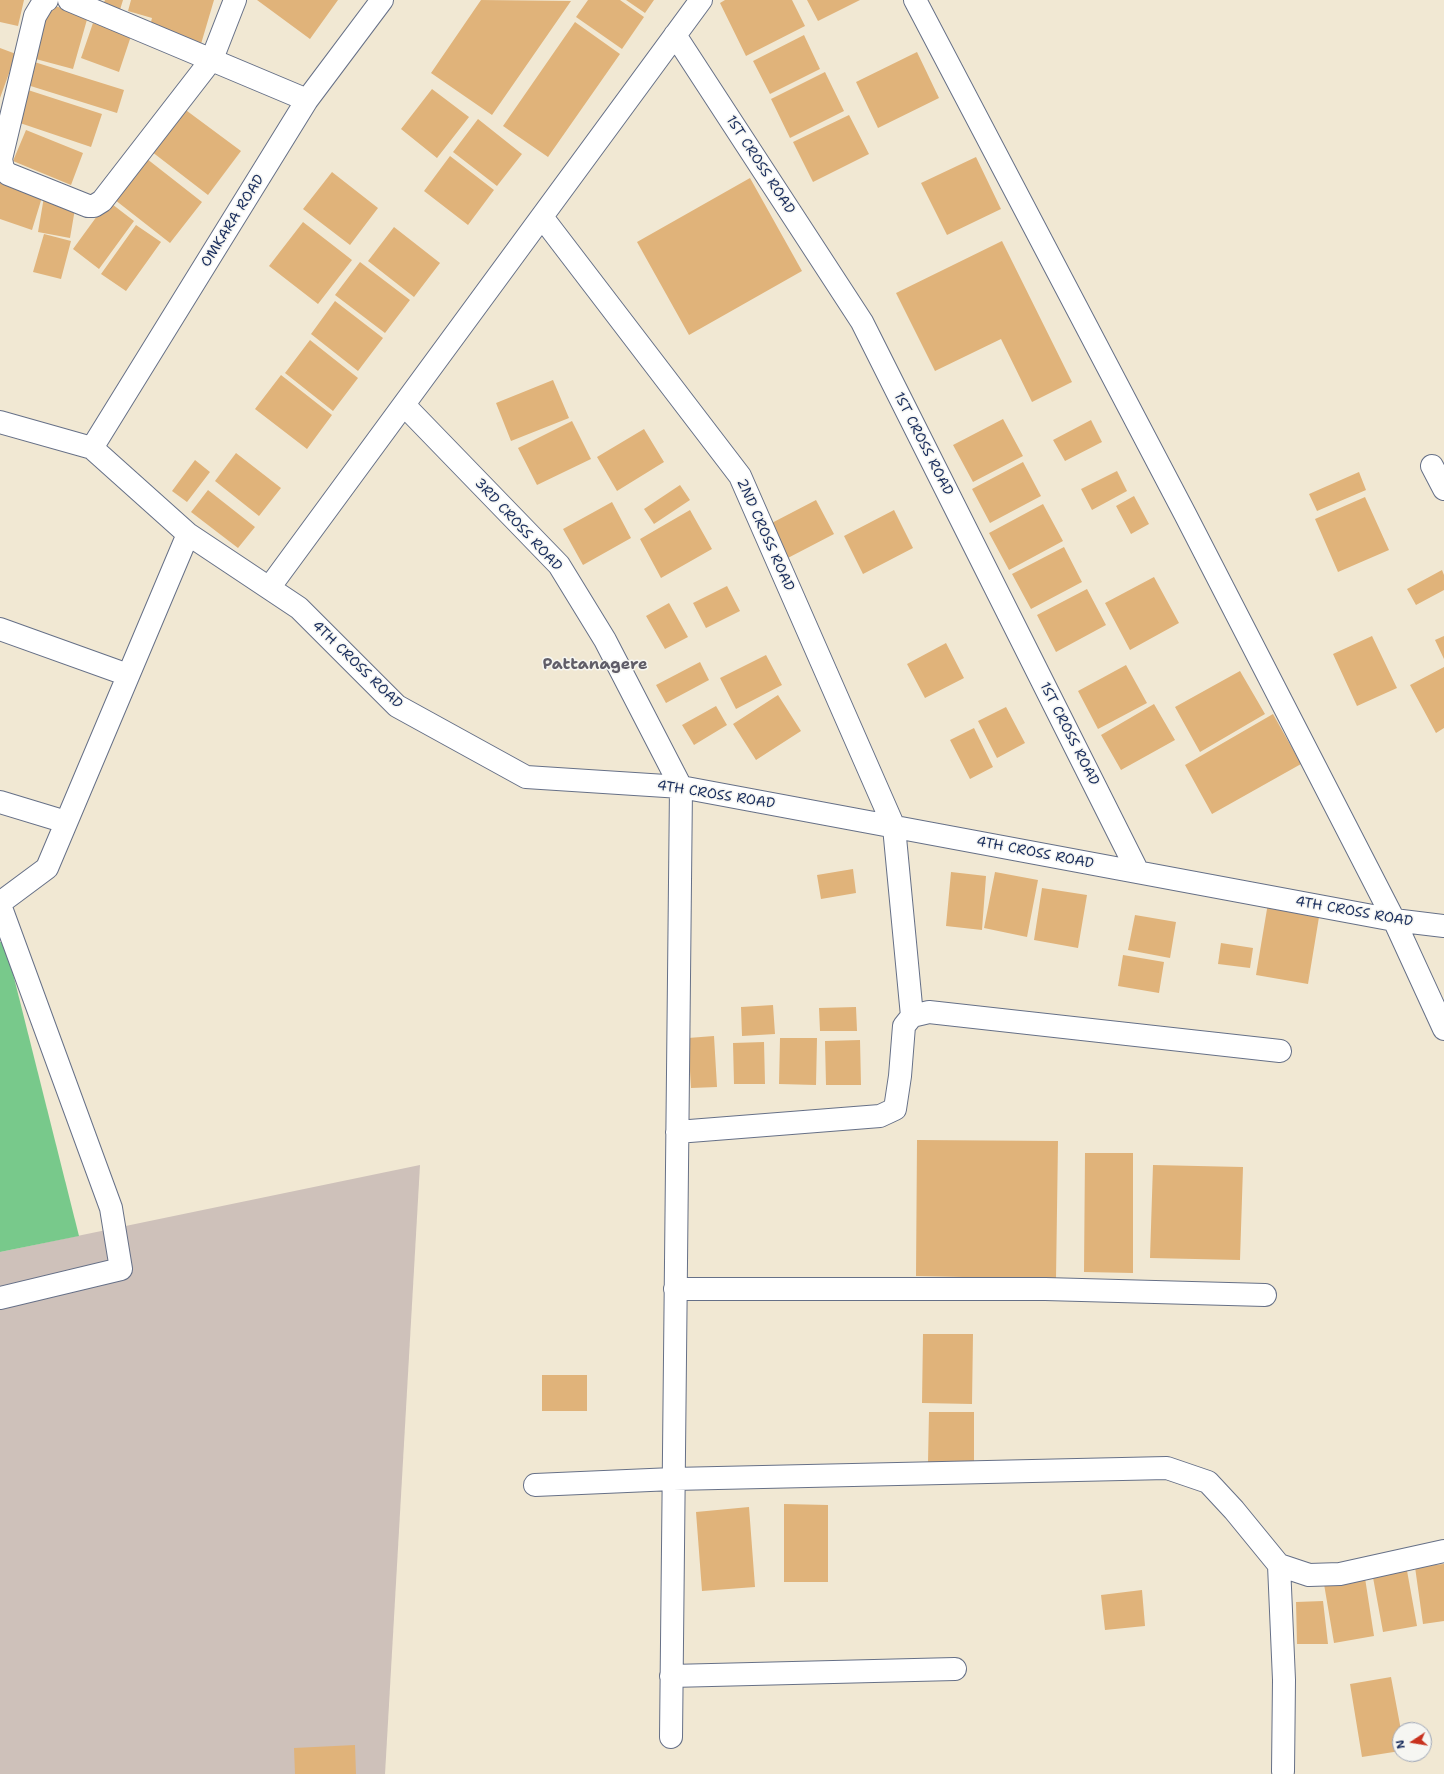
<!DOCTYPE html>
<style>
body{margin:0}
#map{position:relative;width:1444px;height:1774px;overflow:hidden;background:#f1e8d3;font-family:"Shantell Sans",sans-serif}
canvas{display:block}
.north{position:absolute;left:1392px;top:1722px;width:40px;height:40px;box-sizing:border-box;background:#f6f6f2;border:1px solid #9ea6b7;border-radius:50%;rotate:258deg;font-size:11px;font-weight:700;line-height:16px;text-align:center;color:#1b2f5e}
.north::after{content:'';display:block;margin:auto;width:14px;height:18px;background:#c8321e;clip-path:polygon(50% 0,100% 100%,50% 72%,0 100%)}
</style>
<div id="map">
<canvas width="1444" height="1774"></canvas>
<div class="north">N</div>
</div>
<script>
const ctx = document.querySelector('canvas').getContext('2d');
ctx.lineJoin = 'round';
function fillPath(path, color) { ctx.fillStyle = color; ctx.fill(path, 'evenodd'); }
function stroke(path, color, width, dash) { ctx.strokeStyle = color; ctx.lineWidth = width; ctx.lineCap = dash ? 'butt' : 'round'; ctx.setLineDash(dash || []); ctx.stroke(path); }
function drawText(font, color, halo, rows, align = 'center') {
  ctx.font = font + ' "Shantell Sans",sans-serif'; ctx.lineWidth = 3; ctx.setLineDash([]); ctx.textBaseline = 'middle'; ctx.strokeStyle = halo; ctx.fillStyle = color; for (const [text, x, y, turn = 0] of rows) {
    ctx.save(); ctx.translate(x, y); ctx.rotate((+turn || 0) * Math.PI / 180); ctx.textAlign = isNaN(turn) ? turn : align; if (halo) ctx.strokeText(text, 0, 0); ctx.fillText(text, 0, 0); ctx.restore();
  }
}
fillPath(new Path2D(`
 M 420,1165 L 385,1774 L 0,1774 L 0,1252 Z`), '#cec1ba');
fillPath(new Path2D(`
 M 0,942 L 5,942 L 79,1236 L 0,1252 Z`), '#78c98b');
fillPath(new Path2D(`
 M 0,0 L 24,0 L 18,26 L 0,22 Z
 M 105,0 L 123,0 L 119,13 L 102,7 Z
 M 131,0 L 214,0 L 201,44 L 149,30 L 152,18 L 128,11 Z
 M 257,0 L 338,0 L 310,39 Z
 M 481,0 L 571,1 L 492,115 L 431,73 Z
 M 588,0 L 620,0 L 644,17 L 622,49 L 576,17 Z
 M 626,0 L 654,0 L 645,13 Z
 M 725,0 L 792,0 L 805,26 L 746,56 L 720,3 Z
 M 807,0 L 860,0 L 818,21 Z
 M 48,4 L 88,16 L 73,69 L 32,58 Z
 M 575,22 L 620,54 L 548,157 L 503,126 Z
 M 93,23 L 131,36 L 119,72 L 81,58 Z
 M 804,35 L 820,69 L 770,94 L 753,61 Z
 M 0,48 L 16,54 L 0,98 Z
 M 917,52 L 939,98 L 878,128 L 856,82 Z
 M 28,60 L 124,90 L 117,113 L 21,83 Z
 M 825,72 L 844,111 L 790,138 L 771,99 Z
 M 432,89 L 469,117 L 437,158 L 401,129 Z
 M 28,90 L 102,114 L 91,147 L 17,122 Z
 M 179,105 L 241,151 L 208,195 L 147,148 Z
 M 849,115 L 869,154 L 813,182 L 793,142 Z
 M 478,119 L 522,154 L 497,186 L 453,152 Z
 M 26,130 L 83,153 L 71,185 L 13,161 Z
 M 142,155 L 202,202 L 170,243 L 110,196 Z
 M 450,156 L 494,190 L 468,225 L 424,191 Z
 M 976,157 L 1001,209 L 947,235 L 921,183 Z
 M 332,172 L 378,208 L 350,245 L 303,209 Z
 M 750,178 L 802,271 L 689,335 L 637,242 Z
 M 0,181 L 43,194 L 32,230 L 0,219 Z
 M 44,197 L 76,203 L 70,238 L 38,232 Z
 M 108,201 L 134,221 L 99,269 L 73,249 Z
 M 303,222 L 352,260 L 318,304 L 269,266 Z
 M 136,225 L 161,242 L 126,291 L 101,274 Z
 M 394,227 L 440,263 L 414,297 L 368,261 Z
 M 44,234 L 71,241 L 61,279 L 33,272 Z
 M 1002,241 L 1072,382 L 1032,402 L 1001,339 L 935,371 L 896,293 Z
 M 360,262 L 410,300 L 385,333 L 335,295 Z
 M 335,301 L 383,338 L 358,371 L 311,334 Z
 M 310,340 L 358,378 L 333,411 L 285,373 Z
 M 281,375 L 332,415 L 307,449 L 255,409 Z
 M 553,380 L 569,418 L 511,441 L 496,403 Z
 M 1003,419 L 1023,456 L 973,482 L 953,445 Z
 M 1091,420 L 1102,442 L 1065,461 L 1053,440 Z
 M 572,421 L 591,459 L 537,485 L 518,448 Z
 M 644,429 L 664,462 L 617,491 L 597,457 Z
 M 236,453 L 281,488 L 259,516 L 215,481 Z
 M 195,460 L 210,472 L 187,502 L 172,491 Z
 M 1023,462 L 1041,496 L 990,523 L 972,489 Z
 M 1117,471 L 1127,491 L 1092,510 L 1081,489 Z
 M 1359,472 L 1366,490 L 1317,511 L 1309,494 Z
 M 680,485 L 690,500 L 654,524 L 644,509 Z
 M 208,490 L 255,527 L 238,548 L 191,512 Z
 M 1134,496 L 1149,524 L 1131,534 L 1116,506 Z
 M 1365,497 L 1389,550 L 1338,572 L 1315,519 Z
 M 816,500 L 834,534 L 784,560 L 766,526 Z
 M 612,502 L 631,538 L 583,565 L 563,529 Z
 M 1043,504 L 1063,541 L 1009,570 L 989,533 Z
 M 690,510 L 712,549 L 661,578 L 640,539 Z
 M 894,510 L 913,548 L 863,574 L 844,536 Z
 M 1064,547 L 1082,582 L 1031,609 L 1012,574 Z
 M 1442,570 L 1444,575 L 1444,590 L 1416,605 L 1407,589 Z
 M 1154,577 L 1179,623 L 1130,650 L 1105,603 Z
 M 727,586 L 740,611 L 706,628 L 693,603 Z
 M 1087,589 L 1106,625 L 1056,652 L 1037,615 Z
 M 669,603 L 688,637 L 665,649 L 646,616 Z
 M 1372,636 L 1397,688 L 1357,706 L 1333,654 Z
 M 1444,636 L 1444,659 L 1435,640 Z
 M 946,643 L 964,678 L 925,698 L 907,664 Z
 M 766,655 L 782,685 L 736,709 L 720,678 Z
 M 700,662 L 709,680 L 666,703 L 656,685 Z
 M 1126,665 L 1147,703 L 1098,729 L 1078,691 Z
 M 1444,667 L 1444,728 L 1436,733 L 1410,685 Z
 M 1240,671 L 1265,714 L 1200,752 L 1175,707 Z
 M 778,695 L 801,731 L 756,760 L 733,724 Z
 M 1154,704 L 1175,740 L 1121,770 L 1101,735 Z
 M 716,706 L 727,725 L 694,745 L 682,725 Z
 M 1006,707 L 1025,743 L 997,758 L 978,721 Z
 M 1273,714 L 1301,764 L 1212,814 L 1185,765 Z
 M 974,728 L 993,767 L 970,779 L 950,740 Z
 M 853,869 L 856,893 L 821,899 L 817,875 Z
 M 951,872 L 986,876 L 982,930 L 946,926 Z
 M 995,872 L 1038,880 L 1027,937 L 984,928 Z
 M 1042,888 L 1087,895 L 1078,948 L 1034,940 Z
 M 1268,903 L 1320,911 L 1308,984 L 1256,975 Z
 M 1135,915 L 1176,922 L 1170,958 L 1128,950 Z
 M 1221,943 L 1253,948 L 1250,968 L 1218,964 Z
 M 1123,955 L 1164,962 L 1159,993 L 1118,986 Z
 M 773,1005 L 775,1034 L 742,1036 L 741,1007 Z
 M 856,1007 L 857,1031 L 820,1031 L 819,1008 Z
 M 714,1036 L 717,1087 L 691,1088 L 688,1038 Z
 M 780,1038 L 817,1038 L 816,1085 L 779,1084 Z
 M 860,1040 L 861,1085 L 826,1085 L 825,1041 Z
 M 764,1042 L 765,1084 L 734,1084 L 733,1043 Z
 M 917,1140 L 1058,1141 L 1056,1279 L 916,1276 Z
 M 1085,1153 L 1133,1153 L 1133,1273 L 1084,1272 Z
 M 1153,1165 L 1243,1167 L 1240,1260 L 1150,1258 Z
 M 923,1334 L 973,1334 L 972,1404 L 922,1403 Z
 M 542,1375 L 587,1375 L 587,1411 L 542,1411 Z
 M 929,1412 L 974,1412 L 974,1463 L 928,1462 Z
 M 784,1504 L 828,1505 L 828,1582 L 784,1582 Z
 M 749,1507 L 755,1587 L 702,1591 L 696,1512 Z
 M 1444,1564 L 1444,1621 L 1423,1624 L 1415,1567 Z
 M 1406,1565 L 1417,1626 L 1383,1632 L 1372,1572 Z
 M 1365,1578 L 1374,1636 L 1334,1643 L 1324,1584 Z
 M 1142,1590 L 1145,1626 L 1105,1630 L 1101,1595 Z
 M 1323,1601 L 1328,1644 L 1297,1644 L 1296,1602 Z
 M 1391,1677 L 1401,1730 L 1400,1751 L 1362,1757 L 1350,1684 Z
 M 355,1745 L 356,1774 L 295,1774 L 294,1748 Z`), '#e0b37a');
const minor = new Path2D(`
 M 47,0 L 44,1 L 35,16 L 1,159 L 3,169 L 8,174 L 88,206 L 94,206 L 102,201 L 212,59 L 235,0
 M 69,0 L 307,100
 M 915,0 L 1185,514 L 1394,920 L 1444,1029
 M 675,35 L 862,322 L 1138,872
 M 542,217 L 740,476 L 894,827 L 912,1016
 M 404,405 L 559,565 L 605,640 L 681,787 L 671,1737
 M 0,422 L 92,448 L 188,534 L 299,608 L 397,706 L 526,777 L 681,787 L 1394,920 L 1444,926
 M 92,448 L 307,100 L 382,0
 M 1432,466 L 1444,489
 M 269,588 L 701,0
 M 0,629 L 128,675
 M 0,802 L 66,822
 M 0,903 L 47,868 L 188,534
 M 0,905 L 111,1208 L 121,1269 L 0,1298
 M 677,1132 L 880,1116 L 895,1109 L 900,1076 L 904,1026 L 912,1016 L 929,1012 L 1280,1051
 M 675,1289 L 1045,1289 L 1265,1295
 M 535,1485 L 673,1479 L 1167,1468 L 1208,1482 L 1234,1510 L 1279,1565 L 1309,1575 L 1340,1574 L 1444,1551
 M 1279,1565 L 1284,1680 L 1283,1771
 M 671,1676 L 955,1669`);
stroke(minor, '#667087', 24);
stroke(minor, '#fff', 22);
drawText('14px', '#1b2f5e', '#f6f6f2', [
 ["1ST CROSS ROAD",760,165,57],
 ["OMKARA ROAD",233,221,-58],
 ["1ST CROSS ROAD",923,444,63],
 ["3RD CROSS ROAD",518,525,47],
 ["2ND CROSS ROAD",765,535,66],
 ["4TH CROSS ROAD",357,665,44],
 ["1ST CROSS ROAD",1069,734,63],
 ["4TH CROSS ROAD",716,795,9],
 ["4TH CROSS ROAD",1035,853,11],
 ["4TH CROSS ROAD",1354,912,10]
]);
drawText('bold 16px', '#605d68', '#f6f6f2', [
 ["Pattanagere",595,665]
]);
</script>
